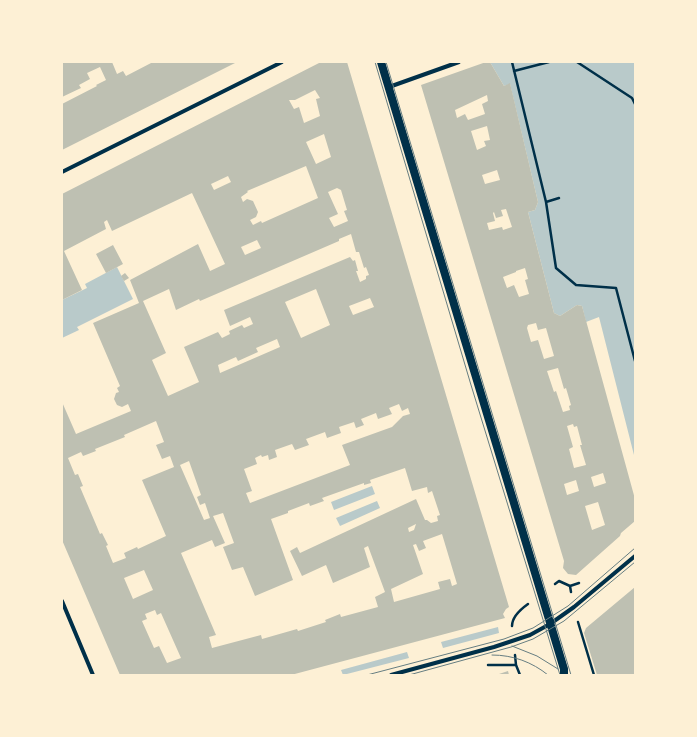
<!DOCTYPE html>
<style>
body{margin:0}
#map{position:relative;width:697px;height:737px;overflow:hidden;background:#fdf0d5;font-family:"Noto Sans",sans-serif}
canvas{display:block}
.frame{position:absolute;inset:0;border:63px solid #fdf0d5;pointer-events:none}
</style>
<div id="map">
<canvas width="697" height="737"></canvas>
<div class="frame"></div>
</div>
<script>
const ctx = document.querySelector('canvas').getContext('2d');
ctx.lineJoin = 'round';
function fillPath(path, color) { ctx.fillStyle = color; ctx.fill(path, 'evenodd'); }
function stroke(path, color, width, dash) { ctx.strokeStyle = color; ctx.lineWidth = width; ctx.lineCap = dash ? 'butt' : 'round'; ctx.setLineDash(dash || []); ctx.stroke(path); }
fillPath(new Path2D(`
 M 490,62 L 635,62 L 635,459 L 599,317 L 586,322 L 582,306 L 577,305 L 560,316 L 554,313 L 528,212 L 535,210 L 538,202 L 510,84 L 504,86 Z
 M 117,267 L 133,299 L 77,327 L 79,330 L 62,338 L 62,300 L 87,288 L 85,284 Z
 M 372,486 L 375,494 L 334,510 L 331,502 Z
 M 377,501 L 380,508 L 340,526 L 336,518 Z
 M 498,627 L 499,633 L 443,648 L 441,642 Z
 M 407,652 L 409,658 L 343,675 L 341,670 Z`), '#b9caca');
fillPath(new Path2D(`
 M 62,62 L 112,62 L 117,74 L 123,71 L 126,76 L 153,62 L 237,62 L 62,150 L 62,104 L 97,86 L 96,85 L 106,80 L 100,67 L 87,73 L 90,79 L 79,85 L 81,88 L 62,97 Z
 M 321,62 L 347,62 L 509,607 L 506,609 L 503,614 L 505,618 L 291,675 L 120,675 L 62,540 L 62,402 L 76,434 L 131,411 L 128,404 L 122,407 L 117,405 L 114,399 L 116,393 L 119,392 L 117,388 L 120,386 L 93,323 L 139,303 L 130,280 L 198,244 L 210,271 L 225,264 L 192,193 L 112,231 L 107,220 L 104,222 L 106,229 L 64,251 L 82,290 L 62,300 L 62,194 ZM 315,90 L 320,98 L 316,99 L 320,116 L 304,123 L 299,107 L 294,109 L 289,100 L 295,100 ZM 324,134 L 331,157 L 316,164 L 306,142 ZM 306,166 L 318,198 L 262,223 L 261,221 L 253,225 L 250,220 L 256,217 L 258,212 L 253,201 L 247,199 L 243,202 L 241,197 L 248,192 L 247,191 ZM 228,176 L 231,182 L 214,190 L 211,184 ZM 337,188 L 341,190 L 347,210 L 344,211 L 348,221 L 334,227 L 329,218 L 338,214 L 328,192 ZM 351,234 L 356,252 L 359,252 L 364,268 L 366,267 L 369,275 L 366,276 L 366,279 L 360,282 L 356,271 L 358,271 L 355,260 L 353,261 L 350,257 L 224,310 L 230,326 L 250,317 L 253,324 L 244,328 L 242,325 L 229,331 L 230,334 L 222,338 L 218,332 L 184,347 L 199,382 L 168,396 L 152,360 L 166,353 L 143,301 L 169,289 L 176,310 L 199,299 L 200,301 L 339,241 L 339,239 ZM 257,240 L 261,248 L 245,255 L 241,247 ZM 316,289 L 330,325 L 301,338 L 285,302 ZM 370,298 L 374,307 L 353,315 L 349,306 ZM 277,339 L 280,347 L 220,373 L 218,365 L 236,357 L 238,361 L 258,352 L 256,348 ZM 399,404 L 402,411 L 408,408 L 410,414 L 403,416 L 392,427 L 342,445 L 350,465 L 250,503 L 246,493 L 252,491 L 244,469 L 257,464 L 255,458 L 261,455 L 262,457 L 268,455 L 269,460 L 277,457 L 275,450 L 292,444 L 295,450 L 309,445 L 306,439 L 325,432 L 327,438 L 341,433 L 339,427 L 354,422 L 356,428 L 364,425 L 361,419 L 376,413 L 378,419 L 392,414 L 389,408 ZM 156,421 L 164,442 L 156,445 L 162,459 L 170,456 L 174,467 L 142,480 L 166,536 L 138,549 L 137,547 L 124,553 L 126,558 L 113,563 L 106,546 L 108,545 L 102,533 L 100,534 L 80,487 L 83,486 L 78,474 L 75,475 L 68,458 L 81,452 L 83,456 L 96,451 L 95,449 L 125,437 L 124,435 ZM 189,461 L 201,495 L 197,497 L 200,505 L 205,503 L 210,518 L 204,520 L 180,465 ZM 405,468 L 412,491 L 427,487 L 428,493 L 432,491 L 440,515 L 437,516 L 438,521 L 431,523 L 427,520 L 425,520 L 416,499 L 300,553 L 297,547 L 290,551 L 302,576 L 326,565 L 333,583 L 370,567 L 364,548 L 368,546 L 385,592 L 375,597 L 378,607 L 341,617 L 340,614 L 325,620 L 326,622 L 298,631 L 297,629 L 262,639 L 261,635 L 212,648 L 209,637 L 216,635 L 181,553 L 212,540 L 215,547 L 225,543 L 213,516 L 223,513 L 234,543 L 223,547 L 232,570 L 243,567 L 255,596 L 293,580 L 271,519 L 288,513 L 288,511 L 309,503 L 310,506 L 324,501 L 322,498 L 364,483 L 364,485 L 371,483 L 370,480 ZM 416,524 L 414,530 L 409,532 L 408,528 ZM 442,534 L 457,584 L 452,586 L 450,579 L 438,582 L 440,589 L 394,602 L 391,589 L 423,574 L 413,545 L 416,544 L 419,551 L 426,548 L 423,541 ZM 144,570 L 153,590 L 133,599 L 124,578 ZM 155,610 L 157,615 L 161,613 L 181,658 L 167,663 L 159,646 L 154,648 L 142,621 L 147,619 L 145,614 Z
 M 486,62 L 490,62 L 504,86 L 510,83 L 538,202 L 535,210 L 528,212 L 554,313 L 560,316 L 577,305 L 582,306 L 635,499 L 635,521 L 621,533 L 620,536 L 576,575 L 568,574 L 563,568 L 564,561 L 421,85 ZM 487,95 L 488,101 L 482,104 L 485,114 L 468,120 L 465,114 L 457,118 L 455,110 ZM 487,126 L 490,140 L 484,141 L 486,146 L 477,150 L 471,131 ZM 497,170 L 500,180 L 485,184 L 482,175 ZM 506,209 L 512,227 L 503,230 L 502,227 L 489,230 L 487,223 L 495,221 L 493,213 L 494,212 L 496,218 L 503,216 L 501,210 ZM 525,268 L 528,279 L 525,280 L 529,294 L 519,297 L 514,285 L 507,288 L 503,277 L 516,272 L 516,271 ZM 536,323 L 538,330 L 546,328 L 554,356 L 544,359 L 538,340 L 531,342 L 527,328 L 528,325 ZM 558,368 L 564,389 L 566,388 L 571,405 L 569,406 L 570,410 L 563,412 L 556,391 L 554,392 L 547,371 ZM 573,424 L 574,427 L 577,426 L 582,445 L 580,445 L 586,465 L 574,468 L 569,449 L 573,447 L 567,426 ZM 603,473 L 606,483 L 594,487 L 591,477 ZM 576,480 L 579,491 L 567,495 L 564,484 ZM 598,502 L 605,525 L 592,530 L 585,506 Z
 M 113,245 L 123,264 L 106,273 L 96,254 Z
 M 125,273 L 129,278 L 124,281 L 121,276 Z
 M 635,587 L 635,675 L 597,675 L 584,633 L 586,628 Z
 M 508,671 L 509,675 L 496,675 Z`), '#bec0b2');
stroke(new Path2D(`
 M 512,62 L 546,202 L 556,268 L 576,285 L 616,288 L 635,361
 M 577,62 L 632,98 L 635,104
 M 514,71 L 549,62
 M 546,202 L 559,198
 M 555,584 L 559,581 L 570,586 L 571,592
 M 570,586 L 579,583
 M 578,622 L 594,675
 M 512,626 C 512,617 521,609 528,604
 M 515,655 L 516,665 L 520,675
 M 488,665 L 516,665`), '#003049', 2.5);
stroke(new Path2D(`
 M 389,87 L 459,62
 M 62,172 L 282,62
 M 62,601 L 93,675
 M 391,675 L 494,647 L 530,635 L 550,624 L 574,607 L 635,556`), '#003049', 4);
stroke(new Path2D(`
 M 381,62 L 564,669 L 564,675`), '#003049', 8);
stroke(new Path2D(`
 M 375,62 L 471,385 L 560,675
 M 386,62 L 571,675
 M 512,646 L 537,656 L 558,669
 M 492,655 C 513,655 532,662 548,675
 M 367,675 L 504,639 L 533,628 L 568,606 L 635,548
 M 409,675 L 511,647 L 533,639 L 564,621 L 635,562`), '#657d81', 1);
</script>
